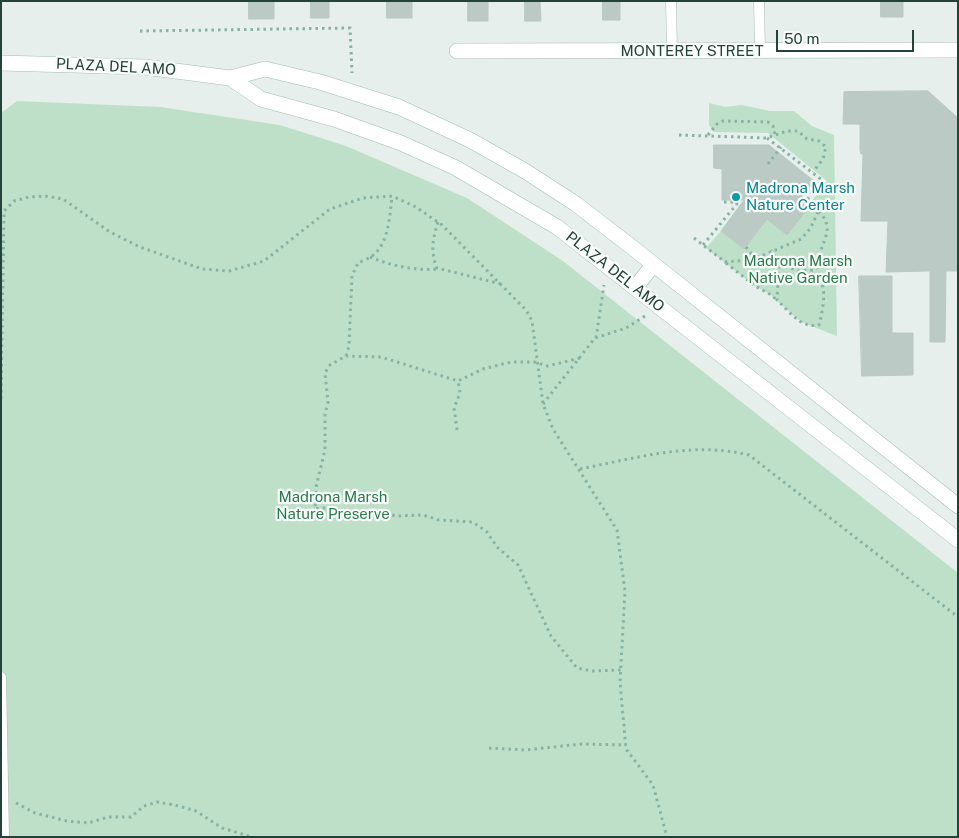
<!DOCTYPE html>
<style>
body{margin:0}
#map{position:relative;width:959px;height:838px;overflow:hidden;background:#e6efeb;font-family:"Public Sans",sans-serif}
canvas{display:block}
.frame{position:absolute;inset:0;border:2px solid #24423a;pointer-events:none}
.scale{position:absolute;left:776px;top:30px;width:138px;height:22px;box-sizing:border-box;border:2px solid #24423a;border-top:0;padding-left:6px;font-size:15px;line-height:18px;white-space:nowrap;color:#24423a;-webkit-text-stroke:4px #f7fbf9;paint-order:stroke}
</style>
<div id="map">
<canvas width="959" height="838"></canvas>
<div class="frame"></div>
<div class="scale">50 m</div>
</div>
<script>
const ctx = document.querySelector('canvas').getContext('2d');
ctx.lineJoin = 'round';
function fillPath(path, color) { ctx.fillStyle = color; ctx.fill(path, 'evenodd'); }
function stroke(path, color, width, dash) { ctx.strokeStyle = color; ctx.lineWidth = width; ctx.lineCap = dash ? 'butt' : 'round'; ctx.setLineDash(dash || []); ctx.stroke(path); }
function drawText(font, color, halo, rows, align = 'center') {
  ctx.font = font + ' "Public Sans",sans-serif'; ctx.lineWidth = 4.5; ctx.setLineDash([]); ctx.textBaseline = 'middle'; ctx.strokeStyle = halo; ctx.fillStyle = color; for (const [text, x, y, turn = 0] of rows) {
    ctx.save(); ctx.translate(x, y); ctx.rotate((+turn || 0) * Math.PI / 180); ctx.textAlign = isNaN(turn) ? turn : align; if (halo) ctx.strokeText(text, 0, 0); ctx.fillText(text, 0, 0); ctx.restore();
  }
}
fillPath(new Path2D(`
 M 17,101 L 160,107 L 280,125 L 346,146 L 467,198 L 563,261 L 958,573 L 958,837 L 1,837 L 1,113 Z
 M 709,103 L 725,107 L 742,105 L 770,111 L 794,111 L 812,126 L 834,135 L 837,336 L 801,322 L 768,293 L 755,286 L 706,248 L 721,231 L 744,249 L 767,219 L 787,234 L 827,181 L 768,133 L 714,132 L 709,125 Z`), '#bfe0c8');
const building = new Path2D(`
 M 249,1 L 274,1 L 274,19 L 249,19 Z
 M 311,1 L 329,1 L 329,18 L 311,18 Z
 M 387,1 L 412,1 L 412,18 L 387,18 Z
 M 468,1 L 488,1 L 488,21 L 468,21 Z
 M 525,1 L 540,1 L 541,21 L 525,21 Z
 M 603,1 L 620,1 L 620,20 L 603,20 Z
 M 881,1 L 903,1 L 903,17 L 881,17 Z
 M 928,91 L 958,118 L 958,271 L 946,271 L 945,342 L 930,342 L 930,271 L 886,272 L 888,221 L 861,221 L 863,154 L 861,154 L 860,150 L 860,124 L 843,124 L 844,92 Z
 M 714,145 L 769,145 L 814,181 L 801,198 L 810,205 L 787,235 L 767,219 L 744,249 L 721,231 L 744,200 L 722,200 L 722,169 L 714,168 Z
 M 859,276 L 892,276 L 892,333 L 913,333 L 913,375 L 862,376 Z`);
fillPath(building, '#bbcac4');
stroke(building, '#b8c9c2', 1);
const service = new Path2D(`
 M 671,1 L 672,51
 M 759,1 L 760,51
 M 1,677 L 4,837`);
const tertiary = new Path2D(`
 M 457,51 L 958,50`);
const secondary = new Path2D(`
 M 1,63 L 145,67 L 230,78 L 261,99 L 334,119 L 401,143 L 456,168 L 557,227 L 958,540
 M 230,78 L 265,69 L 320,82 L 399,107 L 470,140 L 525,171 L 576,204 L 633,248 L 958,506
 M 635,288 L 653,265`);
stroke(service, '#a8b8b2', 11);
stroke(tertiary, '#a8b8b2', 16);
stroke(secondary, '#a4bbb3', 16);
stroke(new Path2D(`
 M 140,31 L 350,28 L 352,73
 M 679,135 L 767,138 L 787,131 L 798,131 L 807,139 L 819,141 L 826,147 L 823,159 L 813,172
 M 708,135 L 717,124 L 723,121 L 768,122 L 773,126 L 775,134
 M 767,138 L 822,180 L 807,200 C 844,231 819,234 818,268 C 817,274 821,281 823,287 C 825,298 822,314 819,325 C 801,329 789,311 777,300 L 779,264 L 771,250
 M 768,164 L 781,147
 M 724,202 L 738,202
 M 438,222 C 433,238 430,252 437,268 L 501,284
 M 694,238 L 725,262 L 752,260 L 801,239 L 810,229 L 819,210
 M 703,245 L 740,200
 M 746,247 L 755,258
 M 370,257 C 392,266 416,271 439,269
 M 726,263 L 755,286 L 768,293 L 777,300
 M 779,264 L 799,271 L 817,270
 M 596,338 L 604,285
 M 346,356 L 349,346 L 352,276 L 358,263 C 362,261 368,259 372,256 C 389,244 390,214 392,196
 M 580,358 L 548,366 L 534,362 L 511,362 L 483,369 L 458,381 L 381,357 L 346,356 L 330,365 L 325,373 L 328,402 L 325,414 L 325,450 L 316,487 L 315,509 L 334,507 L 341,512 L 368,511 L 398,516 L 423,515 L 439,520 L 473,522 L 487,532 L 497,547 L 518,565 L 551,636 L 577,668 L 592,671 L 621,670
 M 1,399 L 4,211 L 14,201 L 29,197 L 45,196 L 63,199 L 110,232 L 140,247 L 202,269 L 229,271 L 264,261 L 330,209 L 363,198 L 392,196 L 416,207 L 442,225 L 526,310 L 532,321 L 543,404 L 553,429 L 617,530 L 625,591 L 620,682 L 626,749 L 653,785 L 667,837
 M 543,404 L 595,338 L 626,328 L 645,316
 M 457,430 L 454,408 L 460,393 L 458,381
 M 580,469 C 637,458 691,441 749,455 L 958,617
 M 489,748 L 525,750 L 582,744 L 626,745
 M 16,803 L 35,813 L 67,821 L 88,823 L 108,817 L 131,817 L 144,806 L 157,802 L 175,805 L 196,811 L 222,828 L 252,837`), '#86b3a5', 3, [2.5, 4]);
stroke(service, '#fff', 10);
stroke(tertiary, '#fff', 15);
stroke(secondary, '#fff', 15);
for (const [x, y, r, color] of [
 [736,197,5,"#0f9aa8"]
]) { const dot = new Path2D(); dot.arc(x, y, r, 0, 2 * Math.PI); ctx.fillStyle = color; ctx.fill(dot); stroke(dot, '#f7fbf9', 2); }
drawText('15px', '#24423a', '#f7fbf9', [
 ["MONTEREY STREET",692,51],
 ["PLAZA DEL AMO",116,67,3],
 ["PLAZA DEL AMO",615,272,38]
]);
drawText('15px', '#0d838f', '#f7fbf9', [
 ["Madrona Marsh",746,188],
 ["Nature Center",746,205]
], 'left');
drawText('15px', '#2d7a4b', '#f7fbf9', [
 ["Madrona Marsh",798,261],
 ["Native Garden",798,278],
 ["Madrona Marsh",333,497],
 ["Nature Preserve",333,514]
]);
</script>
